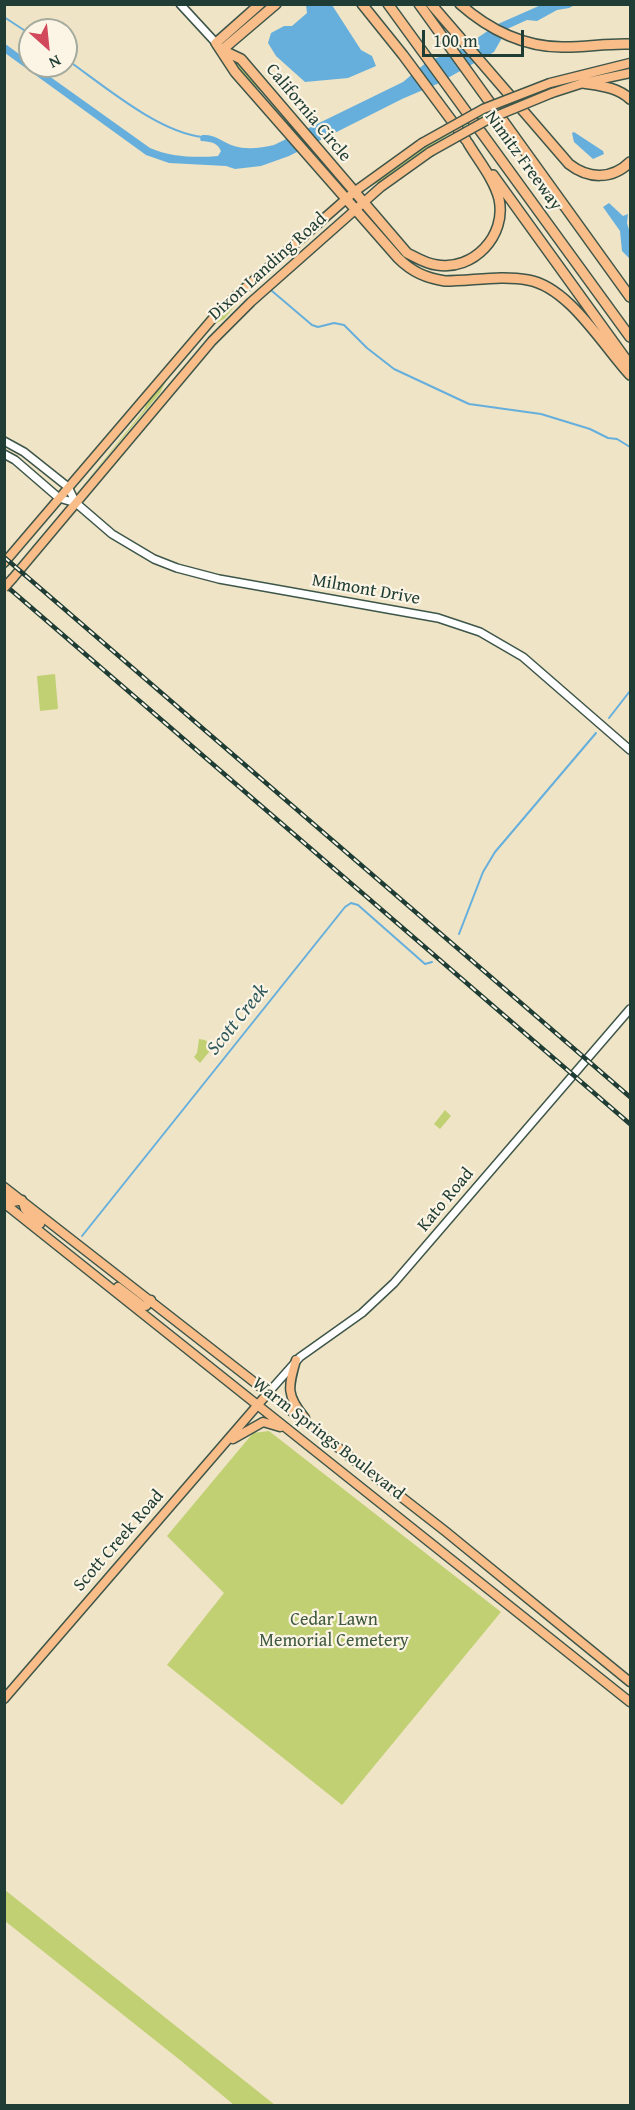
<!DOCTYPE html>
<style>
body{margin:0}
#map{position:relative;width:635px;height:2110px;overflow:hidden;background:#efe4c5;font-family:"Gentium Book Plus",serif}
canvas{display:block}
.frame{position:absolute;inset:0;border:6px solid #1f3d34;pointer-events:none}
.north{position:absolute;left:18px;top:18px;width:60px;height:60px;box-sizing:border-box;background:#fcf5e5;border:2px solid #a4ab9e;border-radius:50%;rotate:153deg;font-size:16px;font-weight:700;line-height:24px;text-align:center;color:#1f3d34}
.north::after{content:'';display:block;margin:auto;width:21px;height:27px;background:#d1495b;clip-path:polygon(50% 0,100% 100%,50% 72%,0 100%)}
.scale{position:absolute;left:422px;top:30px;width:102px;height:27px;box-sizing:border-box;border:3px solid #1f3d34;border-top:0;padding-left:8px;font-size:18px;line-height:21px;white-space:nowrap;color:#1f3d34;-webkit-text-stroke:4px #fcf5e5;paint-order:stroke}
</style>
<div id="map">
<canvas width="635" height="2110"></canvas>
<div class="frame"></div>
<div class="north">N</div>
<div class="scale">100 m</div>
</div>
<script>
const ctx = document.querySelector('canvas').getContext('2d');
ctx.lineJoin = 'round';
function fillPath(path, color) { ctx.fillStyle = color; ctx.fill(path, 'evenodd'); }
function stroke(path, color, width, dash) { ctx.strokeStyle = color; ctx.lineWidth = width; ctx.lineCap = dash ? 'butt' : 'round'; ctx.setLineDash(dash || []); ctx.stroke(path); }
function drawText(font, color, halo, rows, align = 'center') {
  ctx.font = font + ' "Gentium Book Plus",serif'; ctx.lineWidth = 4.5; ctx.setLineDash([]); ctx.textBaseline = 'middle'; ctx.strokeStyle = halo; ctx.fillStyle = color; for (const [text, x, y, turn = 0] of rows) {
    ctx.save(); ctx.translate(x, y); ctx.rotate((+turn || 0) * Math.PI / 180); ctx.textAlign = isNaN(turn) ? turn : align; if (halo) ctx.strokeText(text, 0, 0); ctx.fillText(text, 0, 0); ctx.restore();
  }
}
fillPath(new Path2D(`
 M 235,61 L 237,61 L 337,177 L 262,92 L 245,78 Z
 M 622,70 C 601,76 580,78 559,85 C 493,106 436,139 381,181 L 371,186 C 384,174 400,164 415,154 C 477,114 548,78 622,70 Z
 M 330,221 L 239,301 L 224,319 L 209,327 Z
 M 197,343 L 166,381 L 160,393 L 81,488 L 144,410 L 149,399 Z
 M 55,674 L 58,709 L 40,711 L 37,676 Z
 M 199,1039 L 205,1040 L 213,1047 L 200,1063 L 194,1057 L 197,1053 Z
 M 445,1110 L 451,1116 L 440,1129 L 434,1124 Z
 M 269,1431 L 501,1612 L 342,1805 L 167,1665 L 224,1593 L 167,1536 L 253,1433 Z
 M 5,1890 L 275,2105 L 234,2105 L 180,2060 L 5,1921 Z`), '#c0d073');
fillPath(new Path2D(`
 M 306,5 L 332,5 L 361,50 L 372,56 L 376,66 L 348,78 L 305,82 L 276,56 L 268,43 L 271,33 L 284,26 L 292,26 L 307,13 Z
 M 541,5 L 575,5 L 569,8 L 557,10 L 537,21 L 527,20 L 507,29 L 494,52 L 437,84 L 402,99 L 289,156 L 261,166 L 235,169 L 226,166 L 169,163 L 146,155 L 5,53 L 4,43 L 30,62 L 30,66 L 35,66 L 150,148 C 171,157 195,158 218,156 L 221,151 C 217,142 211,142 201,141 L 200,139 L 202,135 C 216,134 222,142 234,146 C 247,150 261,148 274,145 L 403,82 L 428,61 L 461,49 L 498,24 Z
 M 574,132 L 603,151 L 604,154 L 593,159 L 574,142 L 572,133 Z
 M 609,203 L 623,216 L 628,214 L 627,223 L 630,233 L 630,259 L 622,251 L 620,231 L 603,207 Z`), '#66afdd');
stroke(new Path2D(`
 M 4,17 L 30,34
 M 66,59 C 103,85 159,133 203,137
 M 315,119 L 316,124
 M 272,291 L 312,325 L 318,327 L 334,323 L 344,325 L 367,348 L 394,369 L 469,404 L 541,414 L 590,429 L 608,438 L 617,439 L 630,447
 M 609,718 L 630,691
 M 459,934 L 483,872 L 495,852 L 596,733
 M 82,1236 L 345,907 L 351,903 L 358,905 L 425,964 L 432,962`), '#66afdd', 2);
const minor = new Path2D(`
 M 180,4 L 216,43
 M 4,441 L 24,452 L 68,487 L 76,503 L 112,534 L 154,559 L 177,568 L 219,579 L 438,618 L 480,632 L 523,657 L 630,750
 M 4,454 L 15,460 L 59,498 L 76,503
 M 268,1393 L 300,1357 L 362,1313 L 394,1283 L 630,1009`);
const major = new Path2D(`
 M 550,83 L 630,63
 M 552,93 L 583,83 L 630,73
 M 4,563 L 220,310 L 354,192 L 422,143
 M 13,578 L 212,341 L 251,302 L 381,187 L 430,152
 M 4,1187 L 445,1531 L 630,1682
 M 4,1195 L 13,1202 L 22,1200 L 25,1209 L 40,1224
 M 4,1203 L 630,1702
 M 118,1287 L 143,1306 L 146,1306 L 151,1300
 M 296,1360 C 288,1388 286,1395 305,1418
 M 233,1439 L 263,1422 L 280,1427
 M 4,1699 L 268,1393`);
const highway = new Path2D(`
 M 260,4 L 216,43 L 235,72 L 398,258 C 412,272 426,278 445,281 C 472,281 501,275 528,280 C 569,287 603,346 630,375
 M 362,4 L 403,55 L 466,140
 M 388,4 L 630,337
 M 419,4 L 630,297
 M 431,4 L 569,164 C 588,179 612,180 630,162
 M 460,4 C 489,30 526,48 565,47 C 587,47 609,43 630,44
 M 222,50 L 241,59 L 407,253 C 417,258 426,264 437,265 C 473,271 507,236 499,199 C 494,179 478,160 468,143
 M 222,50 L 276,4
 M 583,83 C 601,86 617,87 630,99
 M 493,175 L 630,365`);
stroke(minor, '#3e564a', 10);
stroke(major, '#3e564a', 11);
stroke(highway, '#3e564a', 12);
stroke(minor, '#fff', 7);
stroke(major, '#f8bd88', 8);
stroke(highway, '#f8bd88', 9);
const rail = new Path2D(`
 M 4,557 L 630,1097
 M 4,584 L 630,1124`);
stroke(rail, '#1f3d34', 4.5);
stroke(rail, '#fcf5e5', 2, [7]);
const majorBridge = new Path2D(`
 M 422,143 L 483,109 L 550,83
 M 430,152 L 489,119 L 552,93
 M 4,588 L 13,578`);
stroke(majorBridge, '#3e564a', 11, []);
stroke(majorBridge, '#f8bd88', 8);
drawText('18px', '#1f3d34', '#fcf5e5', [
 ["California Circle",308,113,50],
 ["Nimitz Freeway",523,161,54],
 ["Dixon Landing Road",268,267,-42],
 ["Milmont Drive",366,590,10],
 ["Kato Road",446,1200,-50],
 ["Warm Springs Boulevard",328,1439,38],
 ["Scott Creek Road",119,1541,-49]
]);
drawText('18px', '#3f5a41', '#fcf5e5', [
 ["Cedar Lawn",334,1620],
 ["Memorial Cemetery",334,1641]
]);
drawText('italic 20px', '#315a5e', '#fcf5e5', [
 ["Scott Creek",238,1020,-51]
]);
</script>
